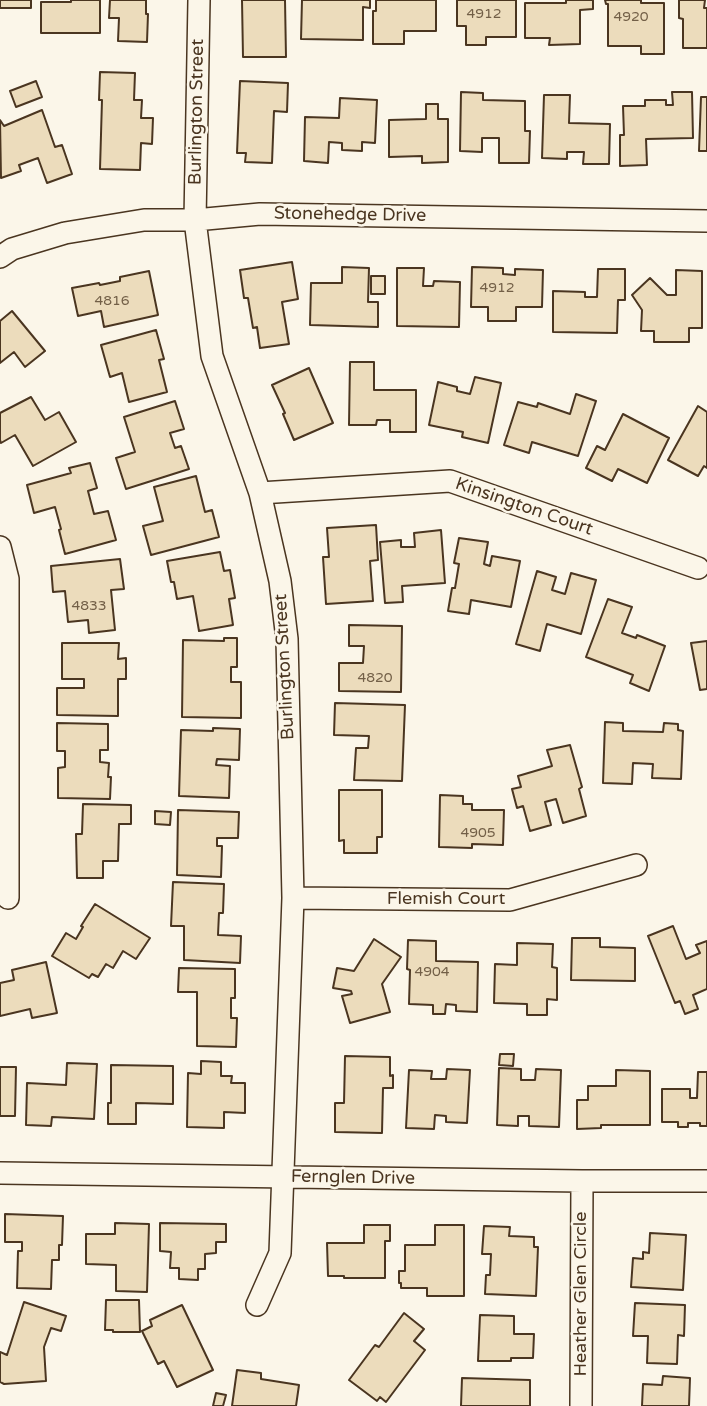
<!DOCTYPE html>
<style>
body{margin:0}
canvas{display:block;background:#fbf6e9}
</style>
<canvas width="707" height="1406"></canvas>
<script>
const ctx = document.querySelector('canvas').getContext('2d');
ctx.lineJoin = 'round';
function fillPath(path, color) { ctx.fillStyle = color; ctx.fill(path, 'evenodd'); }
function stroke(path, color, width, dash) { ctx.strokeStyle = color; ctx.lineWidth = width; ctx.lineCap = dash ? 'butt' : 'round'; ctx.setLineDash(dash || []); ctx.stroke(path); }
function drawText(font, color, halo, rows, align = 'center') {
  ctx.font = font + ' "Varela Round",sans-serif'; ctx.lineWidth = 5; ctx.setLineDash([]); ctx.textBaseline = 'middle'; ctx.strokeStyle = halo; ctx.fillStyle = color; for (const [text, x, y, turn = 0] of rows) {
    ctx.save(); ctx.translate(x, y); ctx.rotate((+turn || 0) * Math.PI / 180); ctx.textAlign = isNaN(turn) ? turn : align; if (halo) ctx.strokeText(text, 0, 0); ctx.fillText(text, 0, 0); ctx.restore();
  }
}
const building = new Path2D(`
 M 0,0 L 31,0 L 31,8 L 0,8 Z
 M 71,0 L 100,0 L 100,33 L 41,33 L 41,2 L 71,2 Z
 M 110,0 L 146,0 L 146,14 L 148,14 L 147,42 L 118,41 L 119,18 L 109,18 Z
 M 242,0 L 285,0 L 286,57 L 243,57 Z
 M 302,0 L 370,0 L 370,8 L 363,7 L 363,40 L 301,39 Z
 M 376,0 L 436,0 L 436,31 L 404,31 L 404,44 L 373,44 L 373,11 L 376,11 Z
 M 457,0 L 516,0 L 516,37 L 486,37 L 486,45 L 466,45 L 466,26 L 457,26 Z
 M 566,0 L 593,0 L 593,9 L 580,10 L 580,44 L 549,45 L 550,38 L 525,38 L 525,3 L 566,3 Z
 M 605,0 L 641,0 L 641,3 L 664,3 L 664,54 L 641,54 L 641,46 L 608,46 L 608,4 L 606,4 Z
 M 679,0 L 705,0 L 704,8 L 707,8 L 707,48 L 683,48 L 683,19 L 679,18 Z
 M 100,72 L 135,73 L 134,100 L 142,100 L 141,118 L 153,118 L 152,144 L 141,143 L 140,170 L 100,169 L 102,100 L 99,100 Z
 M 36,81 L 42,97 L 16,107 L 10,91 Z
 M 240,81 L 288,83 L 287,112 L 274,111 L 272,163 L 245,162 L 246,153 L 237,153 Z
 M 461,92 L 483,93 L 483,100 L 525,101 L 525,131 L 530,131 L 529,163 L 499,163 L 499,138 L 482,138 L 482,152 L 460,151 Z
 M 672,92 L 692,92 L 693,138 L 646,139 L 647,165 L 620,166 L 620,135 L 624,135 L 623,106 L 645,106 L 645,100 L 666,100 L 666,105 L 673,105 Z
 M 544,95 L 570,95 L 569,123 L 610,124 L 609,164 L 583,164 L 584,152 L 567,152 L 567,159 L 542,158 Z
 M 701,97 L 707,97 L 707,151 L 699,151 Z
 M 340,98 L 377,100 L 375,143 L 362,142 L 362,151 L 342,150 L 342,143 L 329,142 L 328,163 L 304,161 L 305,117 L 339,118 Z
 M 426,104 L 438,104 L 438,119 L 448,119 L 448,162 L 422,163 L 422,156 L 389,157 L 389,120 L 426,119 Z
 M 42,110 L 55,147 L 62,145 L 72,174 L 47,183 L 38,158 L 19,165 L 21,171 L 1,178 L 0,120 L 4,126 Z
 M 292,262 L 298,299 L 282,302 L 289,344 L 260,348 L 257,327 L 253,328 L 248,298 L 244,298 L 240,270 Z
 M 342,267 L 369,268 L 368,302 L 378,302 L 378,327 L 310,325 L 311,283 L 342,283 Z
 M 472,267 L 503,268 L 503,274 L 515,275 L 515,269 L 543,270 L 542,307 L 516,307 L 516,321 L 488,321 L 488,307 L 471,307 Z
 M 397,268 L 424,268 L 423,286 L 433,286 L 434,281 L 460,282 L 459,327 L 397,326 Z
 M 598,269 L 625,269 L 625,300 L 618,300 L 617,333 L 553,332 L 553,291 L 585,292 L 585,297 L 597,297 Z
 M 676,270 L 702,271 L 702,328 L 689,328 L 689,342 L 654,342 L 654,331 L 641,331 L 642,310 L 632,295 L 650,278 L 667,295 L 676,295 Z
 M 149,271 L 158,315 L 104,327 L 101,311 L 78,316 L 72,288 L 99,283 L 100,285 L 120,281 L 120,277 Z
 M 371,276 L 385,276 L 385,294 L 371,294 Z
 M 12,311 L 45,351 L 25,367 L 14,352 L 0,363 L 0,321 Z
 M 156,330 L 164,359 L 159,360 L 167,392 L 129,402 L 122,373 L 110,377 L 101,345 Z
 M 350,362 L 374,362 L 374,390 L 416,390 L 416,432 L 390,432 L 390,420 L 377,420 L 376,425 L 349,425 Z
 M 309,368 L 333,423 L 294,440 L 283,414 L 285,413 L 272,385 Z
 M 475,377 L 501,383 L 488,443 L 462,437 L 463,432 L 429,425 L 438,382 L 457,387 L 457,391 L 470,394 Z
 M 576,394 L 596,401 L 578,456 L 532,442 L 529,453 L 504,445 L 518,402 L 537,407 L 538,403 L 570,414 Z
 M 31,397 L 45,420 L 59,412 L 76,442 L 33,466 L 15,435 L 1,443 L 0,440 L 0,413 Z
 M 175,401 L 184,429 L 170,433 L 175,448 L 181,446 L 189,469 L 126,489 L 116,458 L 135,452 L 124,417 Z
 M 698,406 L 707,412 L 707,468 L 704,466 L 698,476 L 668,460 Z
 M 623,414 L 669,438 L 647,483 L 618,469 L 612,481 L 586,468 L 597,446 L 605,450 Z
 M 90,463 L 97,488 L 88,491 L 94,514 L 108,511 L 116,540 L 65,554 L 59,530 L 61,529 L 55,507 L 34,513 L 27,485 L 71,473 L 69,468 Z
 M 196,476 L 205,512 L 212,510 L 219,537 L 151,555 L 143,526 L 163,521 L 154,487 Z
 M 376,525 L 378,560 L 370,561 L 373,601 L 326,604 L 323,557 L 329,557 L 327,528 Z
 M 441,530 L 445,583 L 402,586 L 403,602 L 385,603 L 380,542 L 401,540 L 401,547 L 415,547 L 414,533 Z
 M 459,538 L 488,542 L 484,564 L 490,566 L 492,556 L 520,561 L 511,607 L 471,600 L 469,614 L 448,611 L 452,588 L 455,588 L 459,564 L 454,563 Z
 M 220,552 L 224,571 L 230,570 L 235,598 L 229,599 L 233,625 L 199,631 L 193,596 L 177,599 L 174,582 L 171,582 L 167,561 Z
 M 120,559 L 124,589 L 111,590 L 115,630 L 89,633 L 88,620 L 68,622 L 65,591 L 53,592 L 51,566 Z
 M 537,571 L 556,577 L 552,590 L 565,594 L 571,573 L 596,580 L 581,634 L 547,624 L 540,651 L 516,644 Z
 M 608,599 L 632,607 L 622,633 L 636,638 L 637,635 L 665,646 L 649,691 L 630,683 L 633,675 L 586,657 Z
 M 349,625 L 402,626 L 401,692 L 339,691 L 339,663 L 363,663 L 364,646 L 349,646 Z
 M 224,638 L 237,638 L 237,667 L 231,667 L 231,682 L 241,682 L 241,718 L 182,717 L 183,640 L 224,641 Z
 M 707,641 L 707,689 L 700,690 L 691,643 Z
 M 62,643 L 119,643 L 118,659 L 126,658 L 126,679 L 118,679 L 118,716 L 57,715 L 57,688 L 84,688 L 84,679 L 62,679 Z
 M 335,703 L 405,705 L 402,781 L 354,780 L 356,748 L 368,748 L 369,736 L 334,735 Z
 M 605,722 L 623,723 L 623,731 L 663,732 L 664,723 L 678,724 L 678,730 L 683,731 L 681,779 L 652,778 L 653,764 L 633,763 L 632,784 L 603,783 Z
 M 57,723 L 108,724 L 108,750 L 100,750 L 100,762 L 109,763 L 108,777 L 111,777 L 110,799 L 58,798 L 58,768 L 65,767 L 65,751 L 57,751 Z
 M 213,728 L 240,729 L 239,760 L 217,759 L 216,765 L 230,766 L 229,798 L 179,796 L 181,730 L 213,731 Z
 M 570,745 L 582,787 L 579,789 L 586,816 L 563,823 L 556,799 L 545,802 L 551,825 L 530,831 L 523,806 L 517,808 L 512,789 L 521,787 L 518,776 L 552,766 L 547,750 Z
 M 339,790 L 382,790 L 382,837 L 377,837 L 377,853 L 344,853 L 344,840 L 339,841 Z
 M 440,795 L 463,796 L 463,804 L 472,804 L 472,810 L 504,810 L 503,845 L 472,844 L 472,848 L 439,847 Z
 M 83,804 L 131,805 L 131,824 L 119,824 L 118,861 L 103,861 L 103,878 L 77,878 L 76,834 L 82,834 Z
 M 178,810 L 239,812 L 238,838 L 217,838 L 217,846 L 222,846 L 221,877 L 177,875 Z
 M 155,811 L 171,812 L 170,825 L 155,824 Z
 M 173,882 L 224,884 L 223,913 L 219,913 L 218,935 L 241,936 L 240,963 L 184,960 L 184,926 L 171,926 Z
 M 95,904 L 150,938 L 136,959 L 123,951 L 113,968 L 106,964 L 98,977 L 92,974 L 89,978 L 52,956 L 66,933 L 76,939 L 83,927 L 81,926 Z
 M 673,926 L 686,959 L 700,953 L 696,945 L 707,941 L 707,989 L 693,995 L 698,1009 L 685,1014 L 680,1001 L 675,1003 L 648,936 Z
 M 572,938 L 600,938 L 600,947 L 635,948 L 635,981 L 571,980 Z
 M 374,939 L 401,957 L 382,984 L 390,1012 L 350,1023 L 342,996 L 352,994 L 351,991 L 333,988 L 337,968 L 354,971 Z
 M 408,940 L 436,941 L 436,961 L 478,962 L 477,1012 L 456,1011 L 456,1005 L 446,1004 L 445,1014 L 433,1014 L 433,1005 L 409,1004 L 410,970 L 407,969 Z
 M 517,943 L 553,944 L 552,967 L 557,968 L 557,1000 L 547,999 L 547,1015 L 527,1015 L 527,1004 L 494,1003 L 495,964 L 517,965 Z
 M 46,962 L 57,1013 L 32,1018 L 30,1009 L 0,1016 L 0,983 L 14,980 L 12,970 Z
 M 179,968 L 235,969 L 235,998 L 231,998 L 231,1018 L 237,1018 L 236,1047 L 197,1046 L 197,992 L 178,992 Z
 M 500,1054 L 514,1054 L 513,1066 L 499,1065 Z
 M 345,1056 L 390,1057 L 390,1076 L 393,1075 L 393,1088 L 383,1088 L 382,1133 L 335,1132 L 335,1103 L 344,1103 Z
 M 201,1061 L 221,1062 L 221,1076 L 232,1076 L 231,1083 L 245,1083 L 245,1113 L 224,1112 L 224,1128 L 187,1127 L 188,1073 L 201,1074 Z
 M 67,1063 L 97,1064 L 94,1119 L 52,1117 L 51,1126 L 26,1125 L 27,1083 L 66,1085 Z
 M 111,1065 L 173,1066 L 173,1104 L 136,1103 L 136,1124 L 108,1124 L 108,1103 L 111,1103 Z
 M 0,1067 L 16,1067 L 15,1116 L 0,1116 Z
 M 499,1068 L 521,1069 L 521,1080 L 535,1080 L 536,1069 L 561,1070 L 559,1127 L 529,1126 L 529,1116 L 518,1116 L 518,1126 L 497,1125 Z
 M 447,1069 L 470,1070 L 467,1123 L 446,1122 L 446,1116 L 435,1115 L 434,1129 L 406,1128 L 409,1070 L 432,1071 L 431,1079 L 446,1079 Z
 M 616,1070 L 650,1071 L 650,1125 L 601,1125 L 601,1128 L 577,1129 L 577,1100 L 588,1100 L 588,1086 L 616,1086 Z
 M 698,1072 L 707,1072 L 707,1126 L 700,1126 L 700,1123 L 688,1123 L 688,1127 L 678,1127 L 678,1122 L 662,1122 L 662,1089 L 690,1089 L 690,1098 L 697,1098 Z
 M 5,1214 L 63,1216 L 62,1245 L 59,1245 L 59,1260 L 52,1260 L 51,1289 L 17,1288 L 18,1251 L 22,1251 L 22,1242 L 5,1242 Z
 M 115,1223 L 149,1224 L 147,1292 L 116,1291 L 116,1265 L 86,1264 L 86,1234 L 115,1234 Z
 M 160,1223 L 226,1224 L 226,1242 L 216,1242 L 216,1253 L 205,1254 L 205,1269 L 198,1269 L 198,1280 L 179,1279 L 179,1268 L 170,1268 L 171,1252 L 160,1251 Z
 M 364,1225 L 390,1225 L 390,1241 L 385,1241 L 385,1278 L 344,1278 L 344,1276 L 328,1276 L 327,1243 L 364,1243 Z
 M 435,1225 L 464,1225 L 464,1296 L 427,1296 L 427,1288 L 401,1288 L 401,1283 L 399,1283 L 399,1271 L 405,1271 L 405,1245 L 435,1245 Z
 M 484,1226 L 510,1227 L 509,1236 L 534,1237 L 534,1247 L 538,1247 L 536,1296 L 485,1294 L 486,1275 L 490,1275 L 491,1254 L 482,1254 Z
 M 650,1233 L 686,1235 L 683,1290 L 631,1287 L 633,1258 L 643,1259 L 643,1252 L 649,1253 Z
 M 106,1300 L 139,1300 L 140,1332 L 113,1332 L 113,1330 L 105,1330 Z
 M 24,1302 L 66,1316 L 61,1331 L 51,1328 L 44,1347 L 46,1381 L 4,1384 L 0,1382 L 0,1352 L 7,1355 Z
 M 635,1303 L 685,1305 L 684,1336 L 678,1335 L 677,1364 L 647,1363 L 648,1336 L 633,1336 Z
 M 182,1305 L 213,1370 L 177,1387 L 164,1361 L 158,1364 L 142,1331 L 152,1326 L 150,1320 Z
 M 404,1313 L 424,1329 L 414,1341 L 425,1350 L 386,1402 L 380,1397 L 377,1401 L 349,1380 L 375,1345 L 379,1347 Z
 M 480,1315 L 514,1316 L 514,1334 L 534,1334 L 533,1358 L 511,1358 L 511,1361 L 478,1361 Z
 M 237,1370 L 261,1373 L 261,1379 L 299,1385 L 296,1406 L 232,1406 Z
 M 663,1376 L 690,1378 L 689,1406 L 642,1406 L 643,1384 L 662,1385 Z
 M 462,1378 L 530,1380 L 530,1406 L 461,1406 Z
 M 216,1393 L 226,1395 L 223,1406 L 213,1406 Z`);
fillPath(building, '#ecdcbc');
stroke(building, '#4a3520', 2);
const minor = new Path2D(`
 M 199,0 L 195,220 L 212,356 L 260,493 L 280,581 L 287,639 L 293,898 L 280,1253 L 257,1305
 M 0,257 L 12,249 L 65,233 L 144,220 L 195,220 L 260,214 L 707,221
 M 260,493 L 450,481 L 698,568
 M 0,547 L 8,579 L 8,898
 M 293,898 L 510,900 L 636,865
 M 0,1173 L 582,1181 L 707,1181
 M 581,1406 L 582,1181`);
stroke(minor, '#4a3520', 24);
stroke(minor, '#fbf6e9', 21);
drawText('14px', '#725f47', null, [
 ["4912",484,14],
 ["4920",631,17],
 ["4912",497,288],
 ["4816",112,301],
 ["4833",89,606],
 ["4820",375,678],
 ["4905",478,833],
 ["4904",432,972]
]);
drawText('18px', '#4a3520', '#fbf6e9', [
 ["Burlington Street",197,112,-89],
 ["Stonehedge Drive",350,215,1],
 ["Kinsington Court",524,507,19],
 ["Burlington Street",285,667,-93],
 ["Flemish Court",446,899],
 ["Fernglen Drive",353,1178,1],
 ["Heather Glen Circle",581,1294,-90]
]);
</script>
